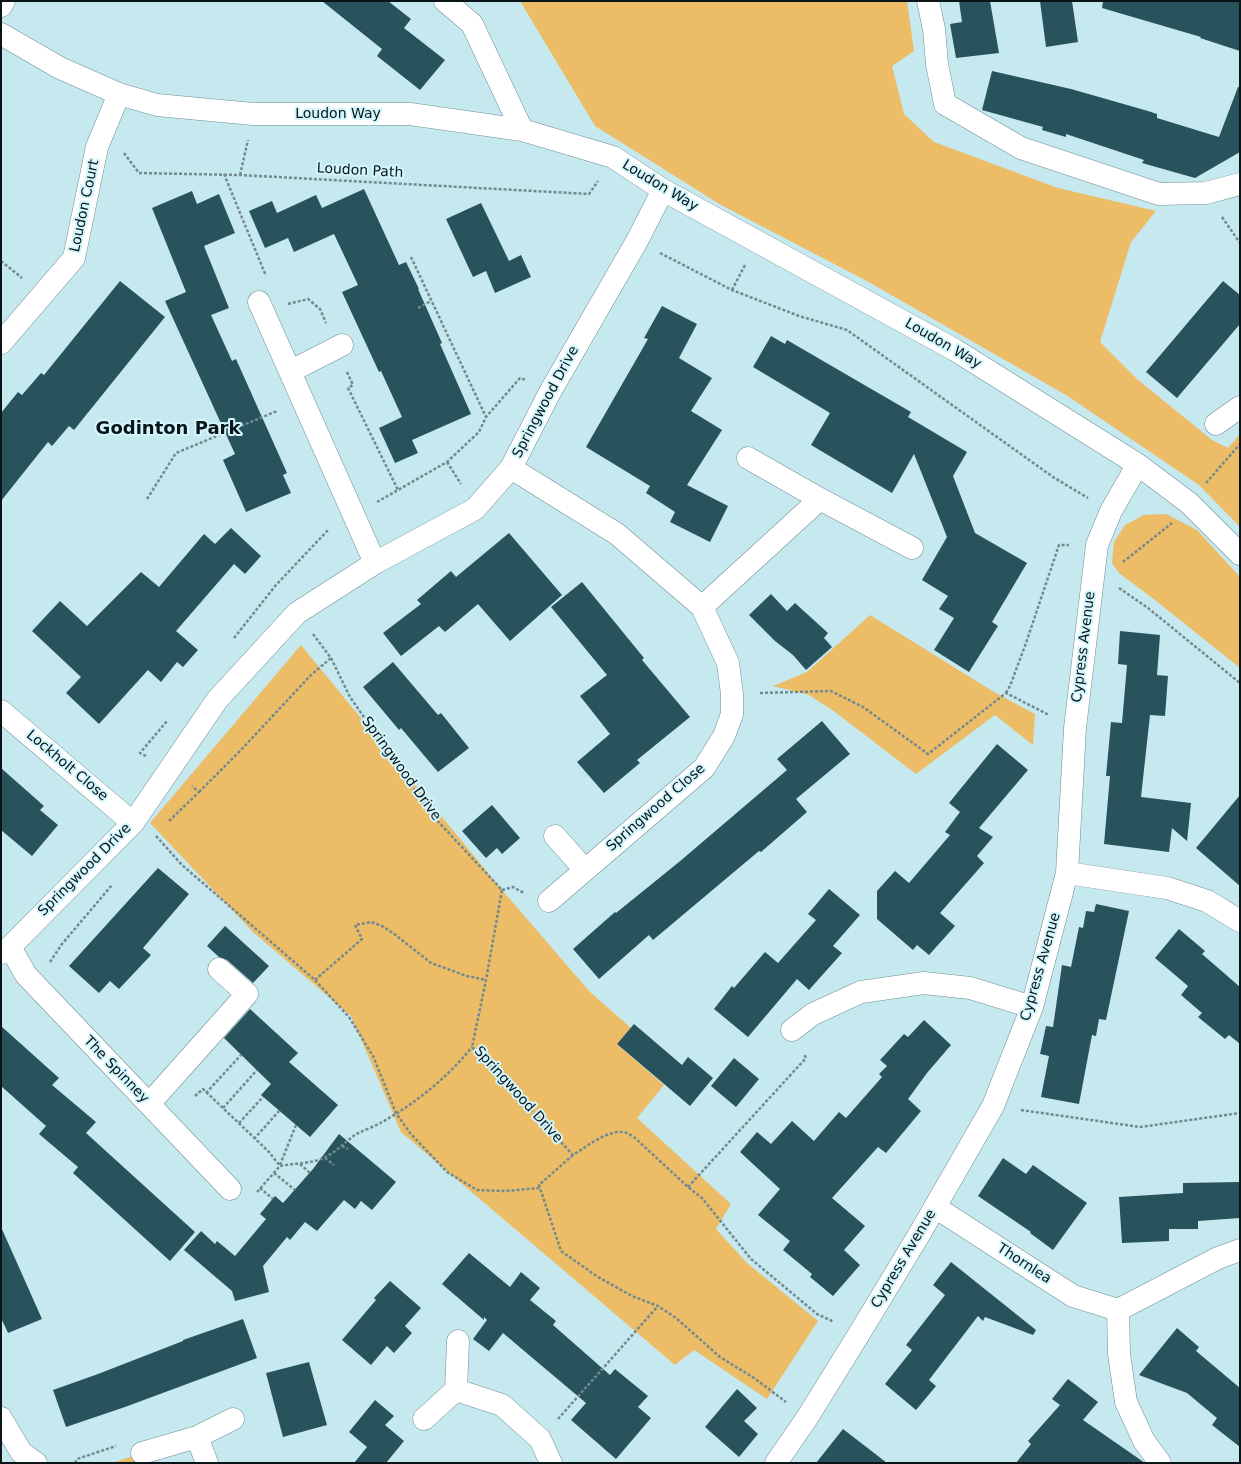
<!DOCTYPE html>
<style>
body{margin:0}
#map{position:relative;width:1241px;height:1464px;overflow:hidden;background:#c6e8ef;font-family:"DejaVu Sans",sans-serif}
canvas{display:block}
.frame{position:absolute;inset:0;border:2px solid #091517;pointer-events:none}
</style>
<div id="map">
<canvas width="1241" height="1464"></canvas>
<div class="frame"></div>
</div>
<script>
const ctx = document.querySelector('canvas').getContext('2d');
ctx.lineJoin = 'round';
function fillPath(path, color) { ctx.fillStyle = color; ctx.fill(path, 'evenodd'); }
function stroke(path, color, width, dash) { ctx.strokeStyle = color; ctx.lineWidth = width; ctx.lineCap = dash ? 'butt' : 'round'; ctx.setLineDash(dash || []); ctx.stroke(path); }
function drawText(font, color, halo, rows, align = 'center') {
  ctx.font = font + ' "DejaVu Sans",sans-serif'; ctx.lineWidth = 4; ctx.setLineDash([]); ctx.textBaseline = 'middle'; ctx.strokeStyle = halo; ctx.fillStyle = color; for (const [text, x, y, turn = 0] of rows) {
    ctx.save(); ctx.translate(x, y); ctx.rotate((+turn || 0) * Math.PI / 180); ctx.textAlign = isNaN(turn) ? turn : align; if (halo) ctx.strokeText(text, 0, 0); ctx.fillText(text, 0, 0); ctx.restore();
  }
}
fillPath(new Path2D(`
 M 520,1 L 907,1 L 914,51 L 892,66 L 904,114 L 934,142 L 1058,188 L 1156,211 L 1131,242 L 1100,342 L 1137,379 L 1212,440 L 1228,448 L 1240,434 L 1240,527 L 1199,485 L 1066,395 L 865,280 L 721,205 L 595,126 Z
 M 1166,514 L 1197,530 L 1240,577 L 1240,668 L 1155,600 L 1119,573 L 1112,563 L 1114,542 L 1125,525 L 1144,515 Z
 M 870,615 L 994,692 L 1035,714 L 1033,745 L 995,715 L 916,774 L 835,712 L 809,695 L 773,686 L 807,672 Z
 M 301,645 L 502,890 L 590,992 L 631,1028 L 617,1044 L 664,1085 L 637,1118 L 731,1204 L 716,1229 L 747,1263 L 818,1321 L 767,1399 L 694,1350 L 675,1365 L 401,1132 L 351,1016 L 253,932 L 150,823 Z
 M 133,1456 L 143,1463 L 112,1463 Z`), '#ecbd66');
fillPath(new Path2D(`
 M 322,1 L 388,1 L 411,19 L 404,28 L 445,60 L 420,90 L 377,56 L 382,49 Z
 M 959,1 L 990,1 L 999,53 L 956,58 L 950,24 L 962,22 Z
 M 1040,1 L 1072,1 L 1078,42 L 1046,47 Z
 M 1103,1 L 1240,1 L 1240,51 L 1200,38 L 1201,37 L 1102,8 Z
 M 992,71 L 1071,89 L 1148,111 L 1157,114 L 1157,118 L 1219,137 L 1238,87 L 1240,87 L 1240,152 L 1195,178 L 1142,163 L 1144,160 L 1066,134 L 1066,137 L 1042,130 L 1043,127 L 982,110 Z
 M 364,189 L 399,265 L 406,262 L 419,289 L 418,289 L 442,343 L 440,344 L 471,414 L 412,440 L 418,453 L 395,463 L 379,428 L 402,417 L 381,371 L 379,372 L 342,292 L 358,285 L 334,234 L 294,252 L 288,238 L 265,248 L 249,211 L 272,201 L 277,213 L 316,195 L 322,208 Z
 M 192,191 L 197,204 L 219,194 L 235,233 L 204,246 L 229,308 L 211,315 L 232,361 L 236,359 L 287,473 L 283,475 L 291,493 L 246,512 L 223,460 L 235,454 L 165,301 L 186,292 L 152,208 Z
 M 481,203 L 509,261 L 521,255 L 531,277 L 495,293 L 486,271 L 473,277 L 446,219 Z
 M 120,281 L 165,317 L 74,430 L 69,426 L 52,446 L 48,442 L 1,501 L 1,413 L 18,392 L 22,395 L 41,373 L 44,375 Z
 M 1223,281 L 1240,295 L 1240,324 L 1177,398 L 1146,372 Z
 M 662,306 L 697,324 L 679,358 L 712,378 L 691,411 L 722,430 L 687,485 L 728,506 L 710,542 L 670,522 L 675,512 L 646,493 L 650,486 L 586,447 L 648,339 L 644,338 Z
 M 771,336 L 785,344 L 787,340 L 873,390 L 911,412 L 908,417 L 967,452 L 953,476 L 975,533 L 1027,563 L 992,622 L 998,626 L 969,672 L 934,650 L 954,618 L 939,609 L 948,596 L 922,580 L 947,537 L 914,454 L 892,493 L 811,445 L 830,413 L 753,367 Z
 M 231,528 L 261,556 L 245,574 L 234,564 L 176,631 L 198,650 L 183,667 L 177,662 L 161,682 L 148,670 L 99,724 L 66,693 L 81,677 L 32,631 L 60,601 L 87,626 L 141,572 L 159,587 L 204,534 L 215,544 Z
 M 509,533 L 562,595 L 510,641 L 478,604 L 445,632 L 439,626 L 401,656 L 383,633 L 421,604 L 417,600 L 451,571 L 456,577 Z
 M 582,582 L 644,658 L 642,660 L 690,717 L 637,760 L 640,763 L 604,793 L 577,762 L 610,734 L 580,696 L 607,675 L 551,607 Z
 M 771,594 L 787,611 L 795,603 L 828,633 L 824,638 L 832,647 L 806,670 L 793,655 L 775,641 L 749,615 Z
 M 1120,631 L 1160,635 L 1157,675 L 1168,676 L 1165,716 L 1150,715 L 1141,797 L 1191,803 L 1187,841 L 1172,828 L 1169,852 L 1104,844 L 1110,776 L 1106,776 L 1111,722 L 1122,723 L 1127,665 L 1118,664 Z
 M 393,662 L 438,715 L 441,713 L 469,748 L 438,772 L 401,728 L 399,730 L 363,687 Z
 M 822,721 L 850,754 L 796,799 L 807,812 L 761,852 L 759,851 L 653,940 L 649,935 L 599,979 L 573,949 L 615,912 L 616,913 L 679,862 L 787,770 L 777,759 Z
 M 997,744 L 1028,770 L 979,828 L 993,837 L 977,856 L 984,863 L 940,913 L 955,926 L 929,955 L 917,945 L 913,950 L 877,919 L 877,891 L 895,871 L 909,883 L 950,835 L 945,832 L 960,812 L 949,803 Z
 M 1,768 L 44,806 L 40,810 L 58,825 L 32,856 L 1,830 Z
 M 1240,795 L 1240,886 L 1196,848 Z
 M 492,805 L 520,838 L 502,854 L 497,848 L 486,858 L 462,831 Z
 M 158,868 L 189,894 L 143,948 L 151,955 L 119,989 L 110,981 L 99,993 L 69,966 Z
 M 829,889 L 860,915 L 833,946 L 842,953 L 809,990 L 797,979 L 748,1037 L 714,1009 L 732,986 L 734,988 L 765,952 L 778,963 L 816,920 L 808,914 Z
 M 1096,904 L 1129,911 L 1106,1020 L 1099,1019 L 1096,1036 L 1092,1035 L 1079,1104 L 1041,1097 L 1049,1056 L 1040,1054 L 1046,1026 L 1053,1027 L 1062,965 L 1071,967 L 1079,927 L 1083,928 L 1086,911 L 1094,912 Z
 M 225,926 L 269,966 L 253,983 L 227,960 L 219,957 L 207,946 Z
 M 1179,929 L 1205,951 L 1202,954 L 1240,987 L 1240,1044 L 1229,1035 L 1225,1039 L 1198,1017 L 1202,1013 L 1181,995 L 1188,986 L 1155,958 Z
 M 250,1009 L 298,1053 L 289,1062 L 338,1105 L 310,1137 L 261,1095 L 271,1084 L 224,1038 Z
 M 924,1020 L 951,1045 L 927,1073 L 908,1099 L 921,1111 L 886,1153 L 878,1147 L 832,1198 L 865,1226 L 844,1250 L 860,1265 L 833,1296 L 810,1277 L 812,1274 L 783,1250 L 790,1241 L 758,1215 L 780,1189 L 740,1152 L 757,1132 L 771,1144 L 792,1121 L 814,1141 L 839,1112 L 846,1118 L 882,1077 L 879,1074 L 887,1066 L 880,1060 L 904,1034 L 908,1037 Z
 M 634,1024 L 682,1065 L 688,1057 L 713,1078 L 690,1106 L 617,1044 Z
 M 1,1026 L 59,1078 L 52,1085 L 96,1122 L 86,1133 L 195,1232 L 170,1261 L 73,1173 L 78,1167 L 39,1134 L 46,1126 L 1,1086 Z
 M 734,1058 L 759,1079 L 736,1107 L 711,1086 Z
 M 339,1134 L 396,1182 L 372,1210 L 361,1201 L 355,1209 L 344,1200 L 317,1231 L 305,1222 L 290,1240 L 287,1237 L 263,1266 L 269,1292 L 235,1301 L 232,1291 L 184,1250 L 201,1231 L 215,1244 L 217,1241 L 235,1256 L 266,1219 L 260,1214 L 275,1196 L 283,1203 L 313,1169 Z
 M 1003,1158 L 1026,1174 L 1033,1165 L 1087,1203 L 1053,1250 L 1030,1233 L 1031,1232 L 978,1196 Z
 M 1240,1182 L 1240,1218 L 1198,1221 L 1198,1229 L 1169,1229 L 1169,1241 L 1122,1243 L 1119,1197 L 1183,1193 L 1183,1183 Z
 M 1,1227 L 42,1319 L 8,1333 L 1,1318 Z
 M 469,1253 L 510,1287 L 521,1272 L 540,1288 L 530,1300 L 556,1321 L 553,1325 L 610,1375 L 615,1369 L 648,1396 L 638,1407 L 651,1418 L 616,1459 L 571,1420 L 586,1403 L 529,1355 L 503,1333 L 489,1351 L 473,1339 L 487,1320 L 484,1317 L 484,1320 L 442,1284 Z
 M 951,1262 L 1036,1330 L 1033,1335 L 985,1317 L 983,1321 L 978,1316 L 929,1380 L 936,1386 L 916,1410 L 885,1384 L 912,1350 L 906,1345 L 945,1295 L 933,1285 Z
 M 390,1281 L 421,1308 L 405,1326 L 412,1333 L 394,1353 L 387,1346 L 371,1365 L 342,1340 L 376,1300 L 374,1298 Z
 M 243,1319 L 257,1358 L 125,1407 L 66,1427 L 53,1390 L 98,1374 L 183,1341 L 183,1340 Z
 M 1177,1328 L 1199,1347 L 1196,1351 L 1240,1388 L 1240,1447 L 1212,1425 L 1217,1418 L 1187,1393 L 1139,1375 Z
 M 309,1362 L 327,1425 L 283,1437 L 266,1373 Z
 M 1068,1379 L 1098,1402 L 1083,1420 L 1145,1463 L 1016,1463 L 1031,1444 L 1028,1441 L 1060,1405 L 1052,1399 Z
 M 737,1389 L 757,1408 L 744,1421 L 758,1434 L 739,1457 L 705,1427 Z
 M 375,1400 L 394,1416 L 385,1425 L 404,1441 L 386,1463 L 354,1463 L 367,1447 L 349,1432 Z
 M 843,1429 L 887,1463 L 816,1463 Z`), '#28535c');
const minor = new Path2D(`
 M 445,1 L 472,24 L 522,130
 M 928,1 L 934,29 L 937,64 L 945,104 L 1021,148 L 1159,194 L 1206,193 L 1240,184
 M 1,6 L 4,1
 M 1,34 L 60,68 L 119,94 L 157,105 L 253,114 L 410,114 L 522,130 L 613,157 L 663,190 L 955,350 L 1137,464 L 1189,503 L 1240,554
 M 259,302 L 375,563
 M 1,343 L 74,258 L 97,147 L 119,94
 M 291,371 L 342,345
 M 1216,424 L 1240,407
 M 748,458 L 820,499 L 912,548
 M 511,468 L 617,534 L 702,607 L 728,663 L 732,694 L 732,714 L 724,736 L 704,768 L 549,901
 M 702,607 L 820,499
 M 1,711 L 133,823
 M 555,836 L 585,870
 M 1067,873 L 1167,888 L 1207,901 L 1240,921
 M 10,947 L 26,975 L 230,1189
 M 1,953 L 10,947 L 133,823 L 217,700 L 297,613 L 375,563 L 475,509 L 511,468 L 550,392 L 637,241 L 663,190
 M 792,1030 L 813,1014 L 861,992 L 924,983 L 970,988 L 1032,1007
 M 149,1104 L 247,994 L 219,969
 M 935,1207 L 1073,1296 L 1118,1310 L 1218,1258 L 1240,1250
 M 1118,1310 L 1119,1354 L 1126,1402 L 1144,1441 L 1160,1463
 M 456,1390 L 502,1405 L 540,1439 L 551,1463
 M 1,1418 L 21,1452 L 36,1463
 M 424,1419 L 456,1390 L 458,1341
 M 197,1437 L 207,1463
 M 142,1453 L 197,1437 L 233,1419
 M 776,1463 L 807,1418 L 859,1334 L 920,1233 L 993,1106 L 1032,1007 L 1067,873 L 1075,728 L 1097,545 L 1111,511 L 1130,478 L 1137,464`);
stroke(minor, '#6f8e95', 23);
stroke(new Path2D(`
 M 124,153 L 139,173 L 240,175 L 589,194 L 598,181
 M 224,174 L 266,276
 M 240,175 L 248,140
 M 1222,217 L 1240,243
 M 660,253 L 732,290 L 799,316 L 847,330 L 1053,477 L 1088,498
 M 411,257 L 486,417
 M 1,261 L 22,278
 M 732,290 L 745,265
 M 288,304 L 308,299 L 320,309 L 326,323
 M 418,308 L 431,301
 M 347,372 L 353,385 L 348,388 L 398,490
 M 447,462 L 461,484
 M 1206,483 L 1240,444
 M 147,499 L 176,453 L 277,411
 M 377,502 L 447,462 L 479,432 L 486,417 L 520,378 L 526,380
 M 1123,562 L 1172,523
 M 1119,588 L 1148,608 L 1240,683
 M 313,634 L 331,658 L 350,697 L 432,815 L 502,890 L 486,980 L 472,1047 L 573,1155 C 586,1147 611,1127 627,1133 C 630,1134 633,1137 635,1138 L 688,1187 L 702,1198 L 751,1259 L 817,1314 L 834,1322
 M 234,638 L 276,585 L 329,529
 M 760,693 L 831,691 L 863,707 L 928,754 L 1006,693 L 1049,715
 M 1006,693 L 1010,686 L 1026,643 L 1059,545 L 1069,545
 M 146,756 L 140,753 L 167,721
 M 199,792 L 239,752 L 311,675 L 331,658
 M 169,821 L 199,792 L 192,786
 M 156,836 L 182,865 L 315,980 L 349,1017 L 373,1056 L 396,1113 L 410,1133 L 447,1172 L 477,1190 L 505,1191 L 539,1188
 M 502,890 L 513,887 L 524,893
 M 50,962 L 62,944 L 112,885
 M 315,980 L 362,939 L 355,925 L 371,922 L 382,926 L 393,933 L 431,963 L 467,976 L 486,980
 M 206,1093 L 241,1055
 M 195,1096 L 203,1089 L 269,1152 L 280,1166
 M 223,1108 L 257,1070
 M 1021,1110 L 1140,1127 L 1240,1113
 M 239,1123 L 263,1097
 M 254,1139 L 279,1111
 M 342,1146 L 348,1149
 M 573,1155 L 539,1185 L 561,1251 L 598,1277 L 632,1296 L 658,1306 L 676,1318 L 720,1357 L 754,1378 L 786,1402
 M 325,1158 L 334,1165
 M 300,1164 L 310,1173
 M 280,1165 L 296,1125
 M 274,1173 L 295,1190
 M 688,1187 L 806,1058 L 804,1054
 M 260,1188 L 273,1199
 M 257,1192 L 280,1166 C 294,1163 313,1164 325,1157 C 336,1152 345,1142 355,1135 C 363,1130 374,1127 382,1122 C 416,1103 447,1078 472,1047
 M 558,1419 L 658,1306
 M 75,1463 L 77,1459 L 116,1446`), '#728a8f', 2.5, [3, 2]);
stroke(minor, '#fff', 22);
drawText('14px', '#091517', '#d3f5fd', [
 ["Loudon Way",338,114],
 ["Loudon Path",360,171,3],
 ["Loudon Way",660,186,31],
 ["Loudon Court",85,206,-78],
 ["Loudon Way",943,344,30],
 ["Springwood Drive",546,402,-62],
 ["Cypress Avenue",1084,647,-83],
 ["Lockholt Close",67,766,40],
 ["Springwood Drive",401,769,54],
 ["Springwood Close",656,808,-41],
 ["Springwood Drive",85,870,-45],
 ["Cypress Avenue",1041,967,-74],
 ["The Spinney",116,1070,46],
 ["Springwood Drive",518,1095,48],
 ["Cypress Avenue",904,1259,-59],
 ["Thornlea",1024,1264,33]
]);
drawText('bold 18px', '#091517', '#d3f5fd', [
 ["Godinton Park",168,429]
]);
</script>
